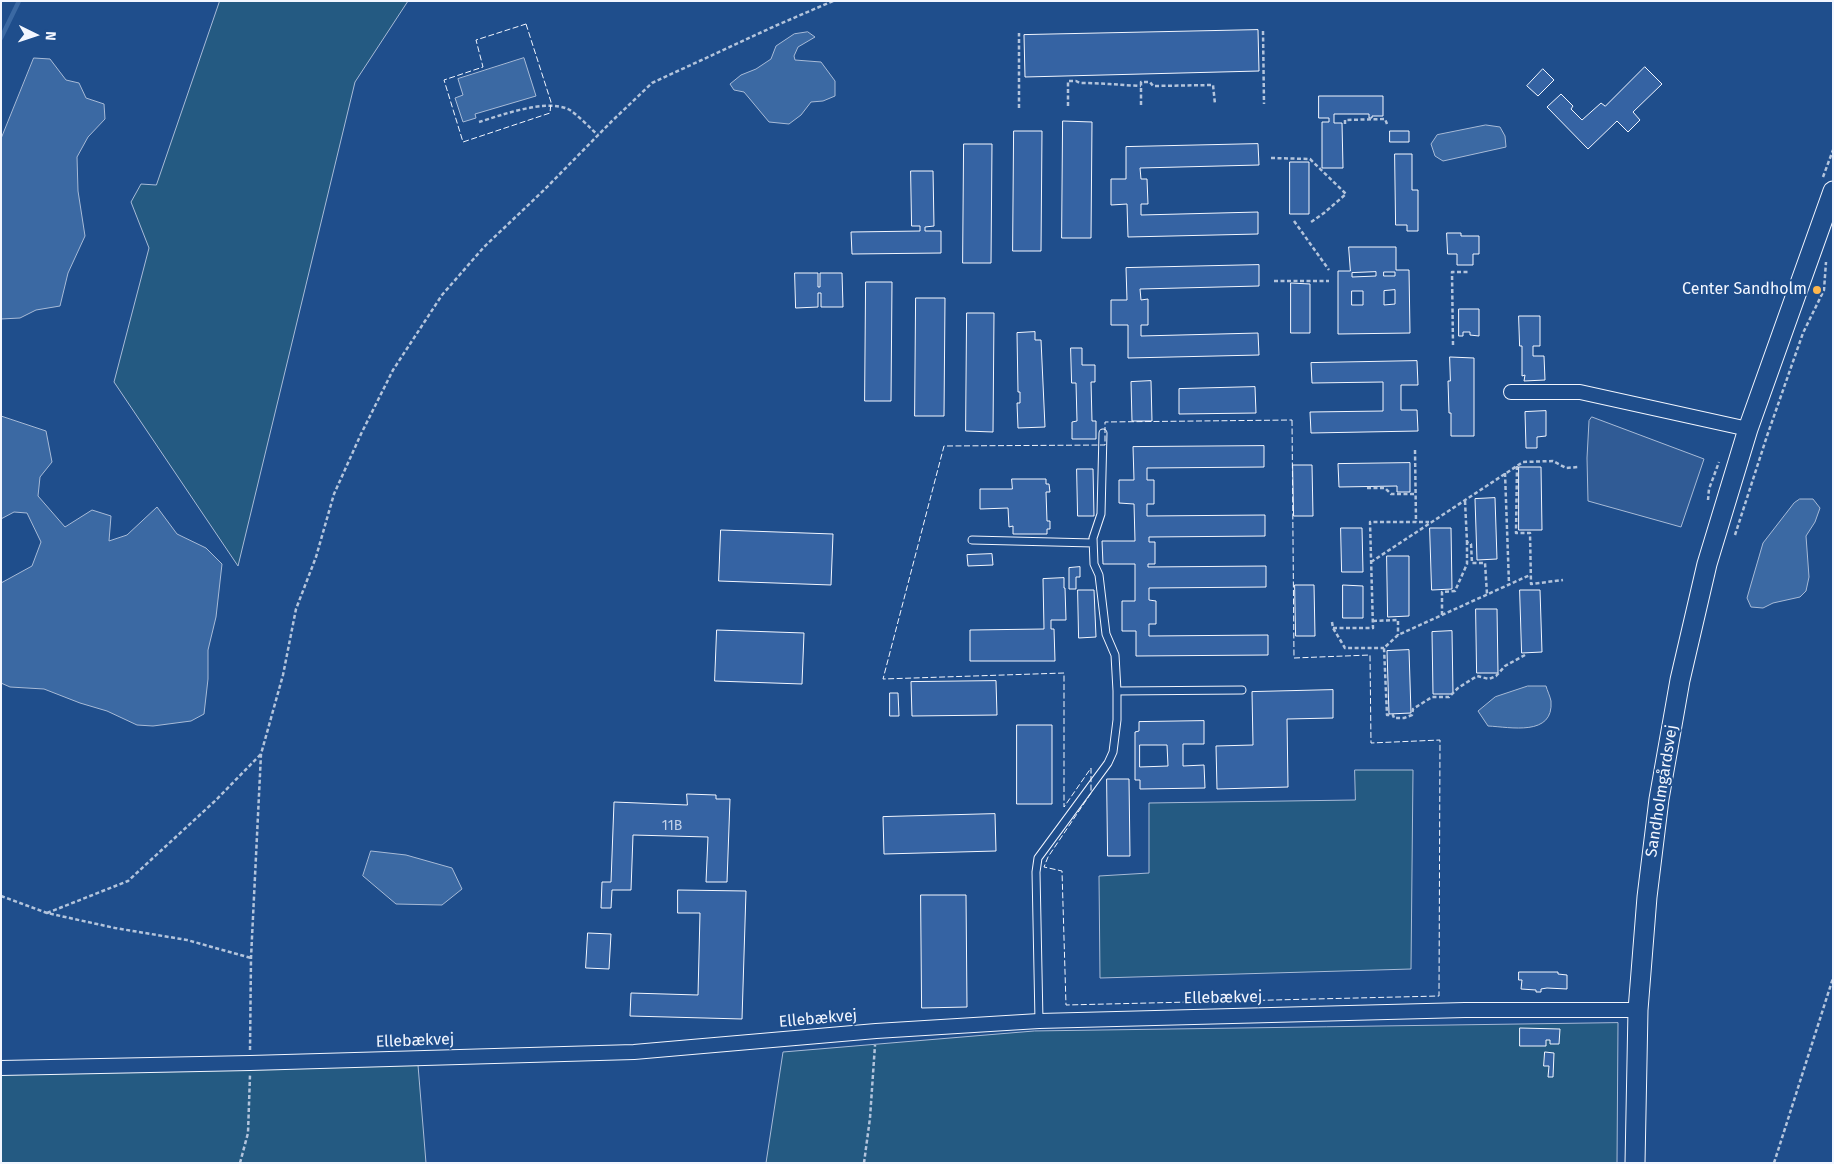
<!DOCTYPE html>
<meta charset="utf-8">
<style>
body{margin:0}
#map{position:relative;width:1834px;height:1164px;overflow:hidden;background:#1f4e8c;font-family:"Fira Sans",sans-serif}
canvas{display:block}
.frame{position:absolute;inset:0;border:2px solid #f2f6ff;pointer-events:none}
.north{position:absolute;left:10px;top:10px;width:50px;height:50px;-webkit-text-stroke:4px #1f4e8c;paint-order:stroke;rotate:94deg;font-size:14px;font-weight:700;line-height:20px;text-align:center;color:#f2f6ff}
.north::after{content:'';display:block;margin:auto;width:18px;height:22px;background:#f2f6ff;clip-path:polygon(50% 0,100% 100%,50% 72%,0 100%)}
</style>
<div id="map">
<canvas width="1834" height="1164"></canvas>
<div class="frame"></div>
<div class="north">N</div>
</div>
<script>
const ctx = document.querySelector('canvas').getContext('2d');
ctx.lineJoin = 'round';
function fillPath(path, color) { ctx.fillStyle = color; ctx.fill(path, 'evenodd'); }
function stroke(path, color, width, dash) { ctx.strokeStyle = color; ctx.lineWidth = width; ctx.lineCap = dash ? 'butt' : 'round'; ctx.setLineDash(dash || []); ctx.stroke(path); }
function drawText(font, color, halo, rows, align = 'center') {
  ctx.font = font + ' "Fira Sans",sans-serif'; ctx.lineWidth = 4; ctx.setLineDash([]); ctx.textBaseline = 'middle'; ctx.strokeStyle = halo; ctx.fillStyle = color; for (const [text, x, y, turn = 0] of rows) {
    ctx.save(); ctx.translate(x, y); ctx.rotate((+turn || 0) * Math.PI / 180); ctx.textAlign = isNaN(turn) ? turn : align; if (halo) ctx.strokeText(text, 0, 0); ctx.fillText(text, 0, 0); ctx.restore();
  }
}
const green = new Path2D(`
 M 220,1 L 408,1 L 355,82 L 238,566 L 114,382 L 149,248 L 131,202 L 141,184 L 156,185 Z
 M 1355,770 L 1413,770 L 1411,969 L 1100,978 L 1099,876 L 1149,873 L 1149,803 L 1355,800 Z
 M 1618,1023 L 1617,1163 L 766,1163 L 783,1052 L 1034,1031 Z
 M 418,1065 L 426,1163 L 1,1163 L 1,1073 Z`);
fillPath(green, '#245a82');
stroke(green, '#a8bbd7', 1);
const parking = new Path2D(`
 M 1592,417 L 1704,459 L 1681,527 L 1588,501 L 1587,458 L 1589,421 Z`);
fillPath(parking, '#305b95');
stroke(parking, '#a8bbd7', 1);
const water = new Path2D(`
 M 808,32 L 815,37 L 798,47 L 794,56 L 795,60 L 821,62 L 835,81 L 835,96 L 823,101 L 811,102 L 801,115 L 789,124 L 769,122 L 744,92 L 734,90 L 730,84 L 741,75 L 756,69 L 771,59 L 776,46 L 794,34 Z
 M 34,58 L 50,59 L 66,80 L 79,83 L 86,98 L 104,104 L 105,119 L 88,137 L 77,157 L 78,191 L 85,236 L 68,273 L 60,306 L 36,310 L 20,318 L 1,319 L 1,139 Z
 M 524,58 L 536,96 L 475,114 L 476,118 L 463,122 L 455,98 L 463,95 L 458,79 Z
 M 1486,125 L 1500,127 L 1505,136 L 1506,147 L 1443,161 L 1435,156 L 1431,144 L 1437,135 Z
 M 1,416 L 46,431 L 52,462 L 40,477 L 38,496 L 65,527 L 92,510 L 111,516 L 109,541 L 127,535 L 157,507 L 177,534 L 206,548 L 222,564 L 216,617 L 208,650 L 208,679 L 204,714 L 191,721 L 153,726 L 137,725 L 107,711 L 80,703 L 44,689 L 10,687 L 1,683 L 1,583 L 32,566 L 41,542 L 27,513 L 14,512 L 1,519 Z
 M 1800,499 L 1813,499 L 1820,508 L 1815,522 L 1806,536 L 1809,577 L 1806,591 L 1800,597 L 1773,603 L 1763,608 L 1751,607 L 1747,598 L 1763,543 L 1794,503 Z
 M 1528,686 L 1546,686 C 1547,690 1550,696 1551,701 C 1554,737 1510,727 1488,726 L 1478,711 L 1495,697 Z
 M 371,851 L 406,855 L 452,868 L 462,889 L 442,905 L 396,904 L 363,876 Z`);
fillPath(water, '#3b69a3');
stroke(water, '#a8bbd7', 1);
stroke(new Path2D(`
 M 1,38 L 19,1`), '#3b69a3', 4.5);
const building = new Path2D(`
 M 1258,30 L 1259,71 L 1025,77 L 1024,35 Z
 M 1645,67 L 1662,84 L 1633,112 L 1640,120 L 1628,132 L 1617,121 L 1588,149 L 1547,107 L 1561,94 L 1573,106 L 1571,109 L 1582,120 L 1601,103 L 1605,106 Z
 M 1543,69 L 1554,80 L 1538,96 L 1527,86 Z
 M 1319,96 L 1383,96 L 1383,116 L 1372,116 L 1372,118 L 1369,118 L 1369,114 L 1334,114 L 1334,123 L 1342,123 L 1343,168 L 1322,168 L 1322,122 L 1329,122 L 1329,118 L 1319,118 Z
 M 1063,121 L 1092,122 L 1091,238 L 1062,238 Z
 M 1014,131 L 1042,131 L 1041,251 L 1013,251 Z
 M 1390,131 L 1409,131 L 1409,142 L 1390,142 Z
 M 964,144 L 992,144 L 991,263 L 963,263 Z
 M 1258,144 L 1259,165 L 1140,168 L 1141,179 L 1147,179 L 1148,204 L 1141,204 L 1141,215 L 1258,212 L 1258,234 L 1128,237 L 1127,204 L 1111,205 L 1111,179 L 1126,179 L 1126,147 Z
 M 1395,154 L 1412,154 L 1412,190 L 1418,190 L 1418,231 L 1407,231 L 1407,225 L 1396,225 Z
 M 1290,162 L 1309,162 L 1309,214 L 1290,214 Z
 M 911,171 L 933,171 L 934,226 L 925,227 L 925,231 L 941,231 L 941,253 L 852,254 L 851,232 L 920,231 L 920,226 L 912,226 Z
 M 1447,233 L 1461,233 L 1461,236 L 1479,236 L 1479,254 L 1473,254 L 1473,265 L 1457,265 L 1457,254 L 1448,254 Z
 M 1349,247 L 1396,247 L 1396,270 L 1409,270 L 1410,333 L 1338,334 L 1338,271 L 1350,271 ZM 1376,272 L 1376,276 L 1352,277 L 1352,273 ZM 1384,272 L 1395,272 L 1395,276 L 1384,276 ZM 1395,290 L 1395,304 L 1384,305 L 1384,291 ZM 1352,291 L 1363,291 L 1363,305 L 1352,305 Z
 M 1259,265 L 1259,286 L 1140,289 L 1141,300 L 1148,299 L 1148,325 L 1141,325 L 1141,336 L 1258,333 L 1259,355 L 1128,358 L 1128,325 L 1111,325 L 1111,300 L 1127,300 L 1126,268 Z
 M 795,273 L 818,273 L 818,287 L 820,287 L 820,273 L 842,273 L 843,307 L 821,307 L 821,293 L 818,293 L 818,307 L 796,308 Z
 M 866,282 L 892,282 L 891,401 L 865,401 Z
 M 1291,283 L 1310,284 L 1310,333 L 1291,333 Z
 M 916,298 L 945,298 L 944,416 L 915,416 Z
 M 1459,309 L 1479,309 L 1479,336 L 1470,335 L 1470,332 L 1463,332 L 1463,336 L 1459,336 Z
 M 967,313 L 994,313 L 993,432 L 966,431 Z
 M 1519,316 L 1540,316 L 1540,346 L 1533,346 L 1533,356 L 1544,356 L 1545,380 L 1524,381 L 1525,375 L 1522,376 L 1522,346 L 1520,346 Z
 M 1035,332 L 1035,340 L 1041,340 L 1045,427 L 1018,428 L 1017,403 L 1020,403 L 1020,392 L 1018,392 L 1017,333 Z
 M 1071,348 L 1082,348 L 1082,365 L 1095,365 L 1095,382 L 1091,382 L 1092,421 L 1096,421 L 1096,439 L 1072,439 L 1072,422 L 1077,421 L 1076,383 L 1072,383 Z
 M 1450,357 L 1474,358 L 1474,436 L 1451,436 L 1451,413 L 1449,413 L 1448,381 L 1450,381 Z
 M 1417,361 L 1418,385 L 1401,385 L 1401,410 L 1417,410 L 1418,431 L 1311,433 L 1310,412 L 1383,411 L 1383,382 L 1312,383 L 1311,363 Z
 M 1151,381 L 1152,421 L 1132,421 L 1131,382 Z
 M 1255,387 L 1256,413 L 1179,414 L 1179,389 Z
 M 1546,411 L 1546,436 L 1537,437 L 1537,448 L 1526,448 L 1525,412 Z
 M 1264,446 L 1264,467 L 1147,468 L 1147,480 L 1154,480 L 1154,504 L 1147,504 L 1147,516 L 1265,515 L 1265,536 L 1149,537 L 1149,542 L 1155,542 L 1155,564 L 1148,564 L 1148,567 L 1266,566 L 1266,587 L 1149,588 L 1149,600 L 1156,601 L 1156,624 L 1149,624 L 1149,636 L 1268,635 L 1268,655 L 1136,656 L 1136,631 L 1122,631 L 1122,601 L 1135,601 L 1135,564 L 1103,564 L 1102,541 L 1135,541 L 1134,504 L 1119,503 L 1119,480 L 1134,480 L 1133,447 Z
 M 1410,463 L 1410,492 L 1397,492 L 1397,486 L 1339,487 L 1338,464 Z
 M 1293,465 L 1312,465 L 1313,516 L 1294,516 Z
 M 1519,467 L 1541,467 L 1542,530 L 1519,530 Z
 M 1077,469 L 1093,469 L 1094,516 L 1078,516 Z
 M 1012,479 L 1046,479 L 1046,484 L 1049,484 L 1050,492 L 1046,492 L 1047,521 L 1050,521 L 1050,529 L 1047,529 L 1047,534 L 1013,534 L 1013,526 L 1009,527 L 1008,508 L 980,509 L 980,489 L 1012,489 Z
 M 1495,498 L 1497,559 L 1477,560 L 1475,499 Z
 M 1341,528 L 1362,528 L 1363,572 L 1342,572 Z
 M 1430,528 L 1451,528 L 1452,589 L 1432,590 Z
 M 721,530 L 833,534 L 831,585 L 719,581 Z
 M 992,554 L 993,565 L 968,566 L 967,555 Z
 M 1387,556 L 1409,556 L 1409,616 L 1388,617 Z
 M 1080,567 L 1080,577 L 1076,577 L 1076,589 L 1069,589 L 1069,568 Z
 M 1064,578 L 1064,588 L 1065,588 L 1066,620 L 1051,620 L 1051,629 L 1054,629 L 1055,661 L 970,661 L 970,630 L 1044,629 L 1043,579 Z
 M 1295,585 L 1314,585 L 1315,636 L 1296,636 Z
 M 1343,585 L 1363,586 L 1363,618 L 1343,618 Z
 M 1078,590 L 1094,590 L 1096,637 L 1079,638 Z
 M 1520,590 L 1540,590 L 1542,652 L 1522,653 Z
 M 1476,609 L 1497,609 L 1498,673 L 1477,673 Z
 M 717,630 L 804,633 L 802,684 L 715,681 Z
 M 1452,631 L 1453,694 L 1433,694 L 1432,632 Z
 M 1409,650 L 1411,713 L 1389,714 L 1387,651 Z
 M 996,681 L 997,715 L 912,716 L 911,682 Z
 M 1333,690 L 1333,718 L 1287,719 L 1288,787 L 1217,789 L 1216,746 L 1253,745 L 1252,692 Z
 M 890,693 L 898,693 L 899,716 L 890,716 Z
 M 1204,721 L 1204,744 L 1183,744 L 1183,766 L 1204,765 L 1205,788 L 1140,789 L 1140,780 L 1135,780 L 1135,732 L 1139,731 L 1139,722 ZM 1140,745 L 1167,745 L 1168,766 L 1140,767 Z
 M 1017,725 L 1052,725 L 1052,804 L 1017,804 Z
 M 1107,779 L 1129,779 L 1130,856 L 1108,856 Z
 M 687,794 L 716,795 L 716,799 L 730,799 L 727,882 L 706,882 L 708,837 L 633,835 L 631,890 L 612,890 L 611,908 L 601,908 L 602,882 L 611,882 L 614,802 L 687,805 Z
 M 995,814 L 996,851 L 884,854 L 883,817 Z
 M 678,890 L 746,891 L 742,1019 L 630,1016 L 631,993 L 698,995 L 700,913 L 678,913 Z
 M 921,895 L 966,895 L 967,1007 L 922,1008 Z
 M 588,933 L 611,934 L 609,969 L 586,968 Z
 M 1519,972 L 1558,972 L 1558,974 L 1567,975 L 1567,989 L 1547,988 L 1541,989 L 1541,992 L 1536,992 L 1536,990 L 1521,989 L 1522,980 L 1519,980 Z
 M 1520,1028 L 1560,1029 L 1559,1044 L 1550,1044 L 1550,1040 L 1546,1040 L 1546,1046 L 1520,1046 Z
 M 1545,1052 L 1554,1053 L 1553,1077 L 1548,1077 L 1549,1066 L 1544,1066 Z`);
fillPath(building, '#3563a3');
stroke(building, '#f2f6ff', 1);
const lane = new Path2D(`
 M 972,540 L 1093,543
 M 1117,691 L 1242,690
 M 1039,1021 L 1036,872 L 1038,858 L 1108,763 L 1113,752 L 1117,720 L 1117,691 L 1115,655 L 1106,634 L 1099,575 L 1094,564 L 1093,538 L 1101,514 L 1103,433`);
const street = new Path2D(`
 M 1511,392 L 1580,392 L 1748,429
 M 1,1068 L 250,1063 L 634,1052 L 876,1031 L 1039,1021 L 1465,1010 L 1638,1010`);
const secondary = new Path2D(`
 M 1635,1163 L 1638,1010 L 1647,897 L 1659,799 L 1680,680 L 1707,564 L 1748,429 L 1833,191`);
stroke(lane, '#f2f6ff', 9);
stroke(street, '#f2f6ff', 16);
stroke(secondary, '#f2f6ff', 21);
stroke(new Path2D(`
 M 1263,31 L 1264,104
 M 1141,105 L 1141,82 L 1150,82 L 1153,86 L 1213,85 L 1215,104
 M 1068,106 L 1068,81 L 1076,81 L 1080,83 C 1101,83 1120,85 1141,86
 M 1019,108 L 1019,33
 M 479,122 C 502,115 544,99 568,109 C 576,113 591,129 598,135
 M 1345,124 L 1345,120 L 1385,119 L 1387,124
 M 1271,158 L 1310,159 L 1346,194 L 1324,213 L 1311,222
 M 1823,177 L 1833,150
 M 1294,221 L 1329,270
 M 1274,281 L 1329,281
 M 1453,345 L 1452,272 L 1468,272
 M 1415,450 L 1416,522
 M 1517,466 L 1516,533 L 1530,533 L 1531,584 L 1563,580
 M 1505,473 L 1509,584
 M 1367,488 L 1385,488 L 1391,494 L 1416,494
 M 1708,500 L 1709,489 L 1719,462
 M 1465,501 L 1467,542 L 1471,544 L 1472,563 L 1485,563 L 1487,594
 M 1735,535 L 1767,436 L 1803,333 L 1824,290 L 1826,262
 M 1371,562 L 1523,462 L 1553,461 L 1566,468 L 1578,467
 M 1442,615 L 1442,592 L 1455,591 L 1467,564 L 1467,542
 M 1373,621 L 1398,620 L 1398,635
 M 1332,622 L 1333,628 L 1345,648 L 1384,648
 M 1333,628 L 1373,628 L 1370,522 L 1429,522
 M 1525,655 L 1505,666 L 1496,676 L 1489,679 L 1477,676 L 1458,688 L 1449,697 L 1432,697 L 1413,709 L 1412,715 L 1404,718 L 1394,718 L 1393,715 L 1387,715 L 1384,648 L 1398,635 L 1530,575
 M 1,896 L 47,913 L 115,928 L 187,940 L 251,958
 M 47,913 L 128,881 L 216,800 L 261,754
 M 250,1050 L 251,958 L 261,754 L 283,675 L 296,609 L 316,557 L 334,494 L 361,434 L 393,370 L 442,295 L 484,247 L 544,190 L 612,121 L 652,83 L 775,26 L 833,1
 M 240,1163 L 248,1133 L 250,1075
 M 864,1163 L 870,1118 L 875,1045
 M 1774,1163 L 1833,978`), '#b3c4dc', 2.5, [4, 2.5]);
stroke(lane, '#1f4e8c', 7);
stroke(street, '#1f4e8c', 14);
stroke(secondary, '#1f4e8c', 19);
stroke(new Path2D(`
 M 526,24 L 551,102 L 550,113 L 463,142 L 444,80 L 483,67 L 476,40 Z
 M 1292,420 L 1294,658 L 1370,655 L 1371,743 L 1440,740 L 1439,996 L 1066,1005 L 1062,871 L 1044,867 L 1048,857 L 1091,793 L 1091,768 L 1064,807 L 1064,673 L 883,679 L 944,446 L 1105,445 L 1105,422 Z`), '#f2f6ff', 1, [6, 2.5]);
for (const [x, y, r, color] of [
 [1817,290,5,"#ffb74d"]
]) { const dot = new Path2D(); dot.arc(x, y, r, 0, 2 * Math.PI); ctx.fillStyle = color; ctx.fill(dot); stroke(dot, '#1f4e8c', 2); }
drawText('14px', '#c3d1e8', null, [
 ["11B",672,826]
]);
drawText('16px', '#f2f6ff', '#1f4e8c', [
 ["Center Sandholm",1807,290]
], 'right');
drawText('16px', '#f2f6ff', '#1f4e8c', [
 ["Sandholmgårdsvej",1662,791,-81],
 ["Ellebækvej",1223,998,-1],
 ["Ellebækvej",818,1019,-5],
 ["Ellebækvej",415,1041,-2]
]);
</script>
